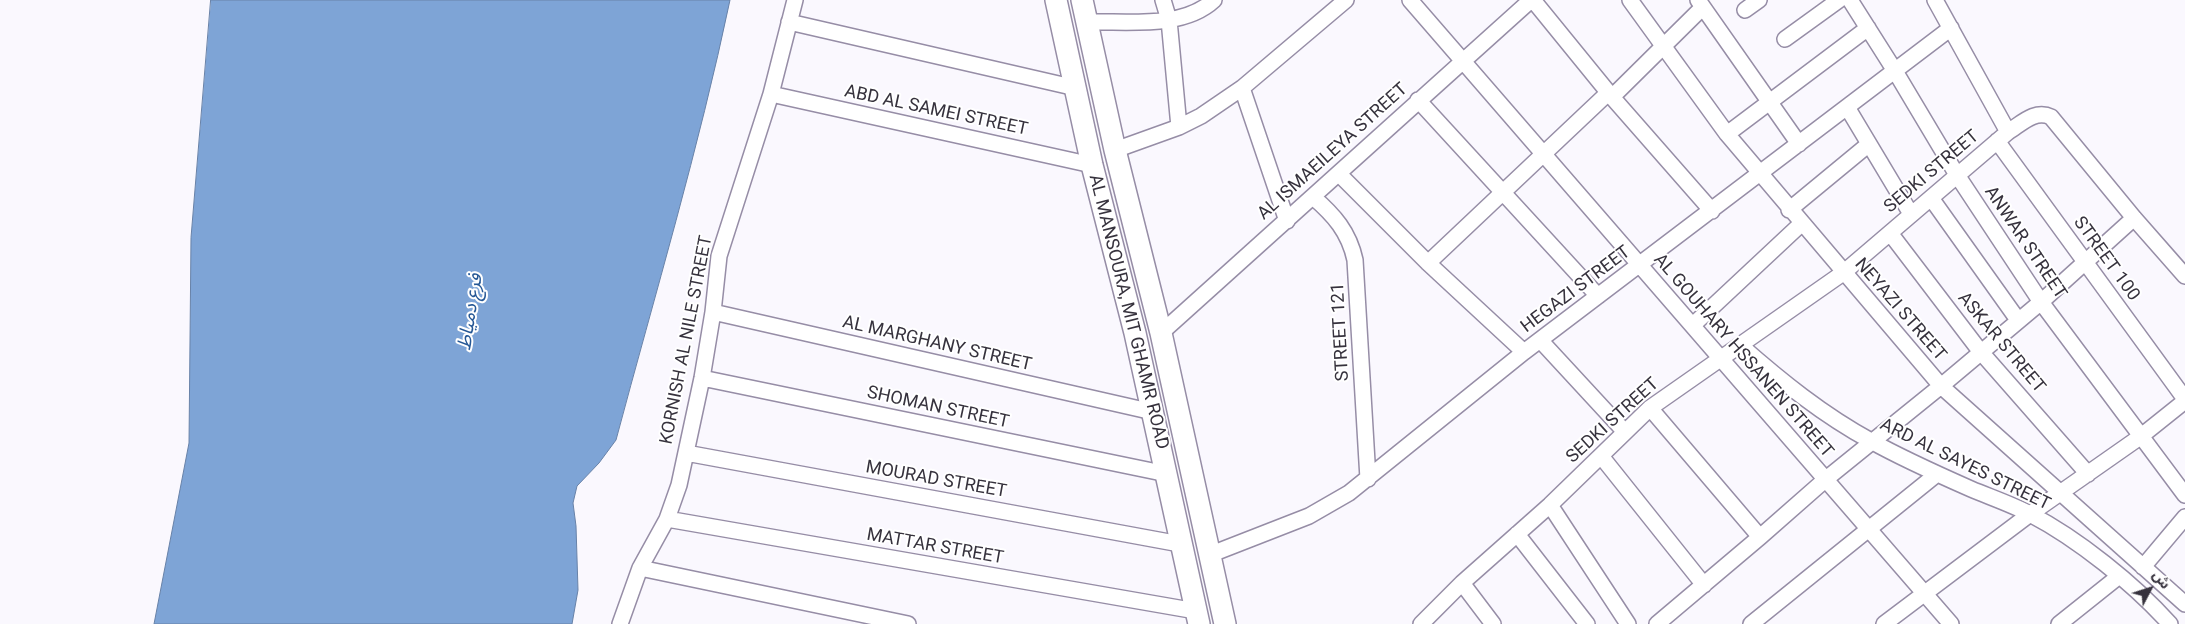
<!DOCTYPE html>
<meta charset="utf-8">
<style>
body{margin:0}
#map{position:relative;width:2185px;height:624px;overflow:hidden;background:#faf8fe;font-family:Roboto,"Noto Sans Arabic",sans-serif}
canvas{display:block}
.north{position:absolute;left:2125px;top:564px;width:50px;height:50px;-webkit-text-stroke:4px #fff;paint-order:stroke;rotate:50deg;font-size:14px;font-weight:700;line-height:20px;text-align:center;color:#36323d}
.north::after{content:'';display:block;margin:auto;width:18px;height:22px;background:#36323d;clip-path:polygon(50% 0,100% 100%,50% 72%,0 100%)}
</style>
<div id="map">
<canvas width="2185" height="624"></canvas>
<div class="north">ش</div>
</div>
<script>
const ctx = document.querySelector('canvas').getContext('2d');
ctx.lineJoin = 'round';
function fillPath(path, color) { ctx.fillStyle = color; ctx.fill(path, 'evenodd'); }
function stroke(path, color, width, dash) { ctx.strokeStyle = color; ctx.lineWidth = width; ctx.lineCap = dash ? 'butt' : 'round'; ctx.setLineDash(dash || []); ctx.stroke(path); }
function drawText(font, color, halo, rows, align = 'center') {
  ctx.font = font + ' Roboto,"Noto Sans Arabic",sans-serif'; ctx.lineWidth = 4; ctx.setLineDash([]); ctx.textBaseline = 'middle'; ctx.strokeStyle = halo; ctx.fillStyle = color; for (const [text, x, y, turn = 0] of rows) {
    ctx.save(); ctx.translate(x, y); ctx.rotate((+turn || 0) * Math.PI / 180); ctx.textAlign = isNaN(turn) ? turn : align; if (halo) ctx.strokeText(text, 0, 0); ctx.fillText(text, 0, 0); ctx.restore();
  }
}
const water = new Path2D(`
 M 211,0 L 730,0 C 699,148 655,294 616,440 L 599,463 L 577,486 L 573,503 L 576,526 L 578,590 L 572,624 L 154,624 L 189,443 L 191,238 Z`);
fillPath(water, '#7ea4d6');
stroke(water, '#6882a8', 1);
const minor = new Path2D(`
 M 1163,0 L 1169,20 L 1179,127
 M 1410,0 L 1951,624
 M 1533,0 L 1612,97 L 1712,211
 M 1630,0 L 1727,134 L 1941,386 L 2185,604
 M 1698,0 L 1799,144
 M 1850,0 L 1895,71 L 1957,175 L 2041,302 L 2185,495
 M 1935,0 L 2008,132 C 2021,124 2035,109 2051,117 L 2134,218 L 2185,276
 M 1745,10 L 1759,0
 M 789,22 L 1076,88
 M 1088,22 C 1128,21 1183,29 1214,0
 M 1785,39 L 1839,0
 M 1242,88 L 1287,221
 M 771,94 L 1092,165
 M 1612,97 L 1703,7
 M 1418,100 L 1598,296
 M 1847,107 L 1911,214
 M 1727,134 L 1868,28
 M 1997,141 L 2185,399
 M 1115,150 L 1179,127 L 1201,116 L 1242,88 L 1346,0
 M 1339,174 L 1428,263 L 1524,352
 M 1313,197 C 1334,215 1349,232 1355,260 L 1368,479
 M 1931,198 L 2018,320
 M 1789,210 L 1869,144
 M 1890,233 L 1980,351 L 2088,474
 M 1428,263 L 1608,93
 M 713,312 L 1153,412
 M 1693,325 L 1801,224
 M 1161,333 L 1531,0
 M 1540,340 L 1625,432
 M 1740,345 C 1781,381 1823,415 1871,441 C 1903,459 1937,474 1971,489 C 1990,497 2011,504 2030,514 C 2078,539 2134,584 2170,624
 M 702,378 L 1167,474
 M 1650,408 L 1760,537
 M 686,453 L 1180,544
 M 1601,456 L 1704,585
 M 1550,505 L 1628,624
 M 667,519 L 1196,611
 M 1517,534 L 1587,624
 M 1209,555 L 1309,516 L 1349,493 L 1524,352 L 1951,28
 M 2143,567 L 2185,517
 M 640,568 L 908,624
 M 1462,583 L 1493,624
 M 620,624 L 640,568 L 667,519 L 679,485 L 702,378 L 713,312 L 719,256 L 771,94 L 795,0
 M 1421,624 L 1462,583 L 1550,505 L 1650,408 L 1843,273 L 2008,132
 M 1657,624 L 1760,537 L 1826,479 L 1941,386 L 2041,302 L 2134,218
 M 1751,624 L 1937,474
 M 1884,624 L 2030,514 L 2140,437 L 2185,401
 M 2059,624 L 2118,577`);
const secondary = new Path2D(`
 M 1056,0 L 1092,165 L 1135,333 L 1199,624
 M 1082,0 L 1115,150 L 1161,333 L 1225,624`);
stroke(minor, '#968da6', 18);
stroke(secondary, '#968da6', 24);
stroke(minor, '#fff', 15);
stroke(secondary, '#fff', 21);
drawText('18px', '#36323d', '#fff', [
 ["ABD AL SAMEI STREET",936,111,12],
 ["AL ISMAEILEYA STREET",1333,152,-42],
 ["SEDKI STREET",1932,172,-40],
 ["ANWAR STREET",2025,243,56],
 ["STREET 100",2106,259,54],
 ["HEGAZI STREET",1576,290,-37],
 ["NEYAZI STREET",1900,310,49],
 ["AL MANSOURA, MIT GHAMR ROAD",1128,312,76],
 ["STREET 121",1341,332,-93],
 ["KORNISH AL NILE STREET",687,340,-79],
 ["ASKAR STREET",2001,343,50],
 ["AL MARGHANY STREET",937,344,13],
 ["AL GOUHARY HSSANEN STREET",1743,356,49],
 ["SHOMAN STREET",938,408,12],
 ["SEDKI STREET",1613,421,-42],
 ["ARD AL SAYES STREET",1965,465,26],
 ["MOURAD STREET",936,480,10],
 ["MATTAR STREET",935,547,10]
]);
drawText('italic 19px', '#255795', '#fff', [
 ["فرع دمياط",471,312,-81]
]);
</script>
